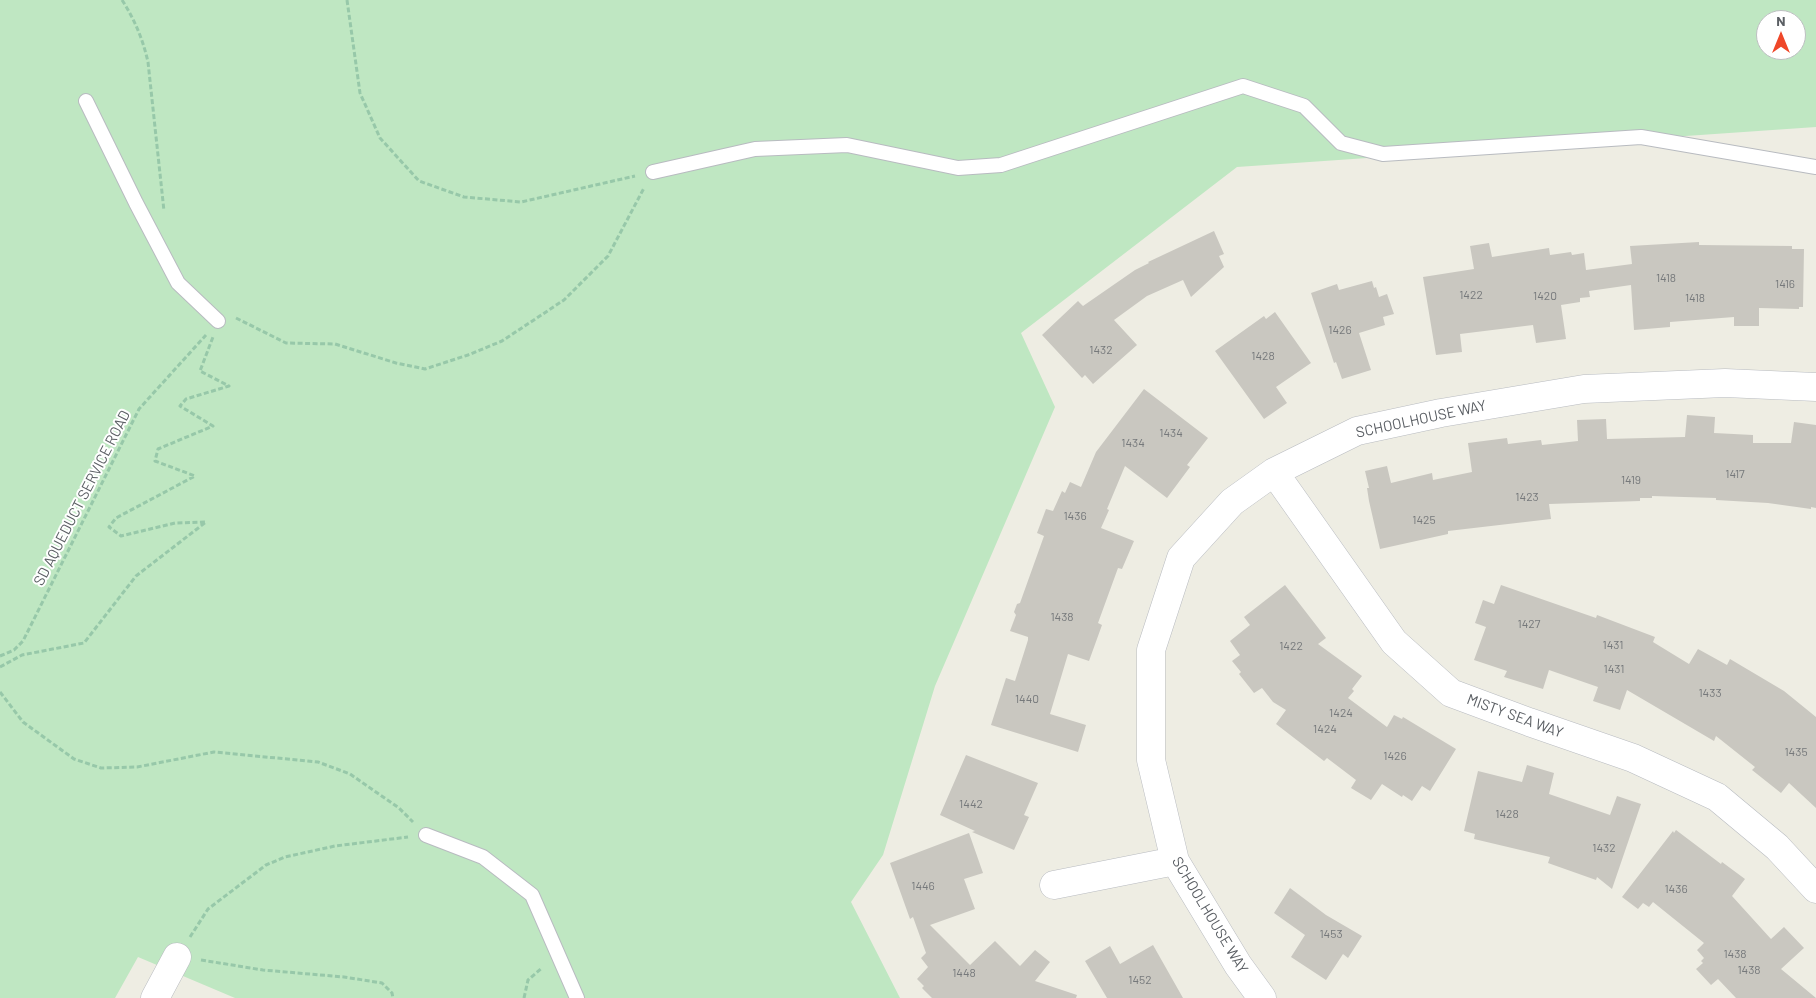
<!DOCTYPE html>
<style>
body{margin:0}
#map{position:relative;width:1816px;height:998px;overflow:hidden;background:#eeede3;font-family:Barlow,sans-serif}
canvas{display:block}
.north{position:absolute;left:1756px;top:10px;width:50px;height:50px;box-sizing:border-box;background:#fff;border:1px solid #bdbfc1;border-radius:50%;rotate:0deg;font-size:14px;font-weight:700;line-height:20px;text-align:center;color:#5b5f64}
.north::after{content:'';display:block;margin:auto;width:18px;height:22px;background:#ef4729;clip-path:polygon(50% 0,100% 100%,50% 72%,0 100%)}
</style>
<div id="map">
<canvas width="1816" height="998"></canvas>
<div class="north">N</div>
</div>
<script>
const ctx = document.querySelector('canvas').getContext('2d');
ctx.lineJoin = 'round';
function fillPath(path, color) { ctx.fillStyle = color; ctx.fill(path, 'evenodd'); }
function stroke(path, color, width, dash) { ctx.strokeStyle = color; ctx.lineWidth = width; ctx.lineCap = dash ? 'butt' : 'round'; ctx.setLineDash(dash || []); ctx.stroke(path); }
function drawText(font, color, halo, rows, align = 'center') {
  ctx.font = font + ' Barlow,sans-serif'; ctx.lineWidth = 4; ctx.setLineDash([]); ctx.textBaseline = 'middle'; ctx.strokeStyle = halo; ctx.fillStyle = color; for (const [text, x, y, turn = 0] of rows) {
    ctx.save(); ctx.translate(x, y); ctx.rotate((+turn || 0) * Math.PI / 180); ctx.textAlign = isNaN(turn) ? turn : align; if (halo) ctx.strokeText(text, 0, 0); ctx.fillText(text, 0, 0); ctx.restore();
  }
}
fillPath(new Path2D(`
 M 0,0 L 1816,0 L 1816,127 L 1237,167 L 1021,333 L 1055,407 L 935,686 L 883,855 L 851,902 L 900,998 L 235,998 L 138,957 L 115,998 L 0,998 ZM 1766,20 L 1796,20 L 1796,50 L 1766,50 Z`), '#bfe7c2');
fillPath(new Path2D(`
 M 1214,231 L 1224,254 L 1219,256 L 1224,267 L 1191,297 L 1183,280 L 1147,296 L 1114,320 L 1137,345 L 1093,384 L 1085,375 L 1082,378 L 1042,335 L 1078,301 L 1083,306 L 1135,270 L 1149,263 L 1148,262 Z
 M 1699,242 L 1699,245 L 1792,246 L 1792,249 L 1804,249 L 1803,307 L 1799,307 L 1799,309 L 1759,308 L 1759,326 L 1734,326 L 1734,317 L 1670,322 L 1670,327 L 1634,330 L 1631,285 L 1589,291 L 1590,297 L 1580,298 L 1580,302 L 1561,305 L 1566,339 L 1536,343 L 1533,325 L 1460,334 L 1462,352 L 1436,355 L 1423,277 L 1474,269 L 1470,246 L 1489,243 L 1492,257 L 1549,248 L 1550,255 L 1571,252 L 1572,255 L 1584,253 L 1586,270 L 1632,264 L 1630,246 Z
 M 1372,281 L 1374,288 L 1376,287 L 1379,297 L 1387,294 L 1394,314 L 1383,317 L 1385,325 L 1359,333 L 1371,370 L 1342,379 L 1336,362 L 1334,363 L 1311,293 L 1337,284 L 1339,290 Z
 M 1275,312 L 1311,363 L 1276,387 L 1287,403 L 1264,419 L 1215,351 L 1264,316 L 1266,319 Z
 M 1144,389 L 1208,438 L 1187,465 L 1190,467 L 1167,498 L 1125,466 L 1107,509 L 1109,510 L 1101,528 L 1134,541 L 1122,569 L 1118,568 L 1098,623 L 1102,625 L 1089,661 L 1068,654 L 1050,714 L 1086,725 L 1078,752 L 991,725 L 1006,678 L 1015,681 L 1028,640 L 1028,637 L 1010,631 L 1016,615 L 1014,612 L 1017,604 L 1020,603 L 1044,536 L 1037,533 L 1046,509 L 1053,511 L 1062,491 L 1065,493 L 1070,482 L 1081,487 L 1096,452 Z
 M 1687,415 L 1715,417 L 1714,433 L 1753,435 L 1753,443 L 1791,443 L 1794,422 L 1816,425 L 1816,508 L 1811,507 L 1811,509 L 1768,503 L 1716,500 L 1716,498 L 1652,496 L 1652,498 L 1640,498 L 1640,501 L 1549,504 L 1551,519 L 1448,531 L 1448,534 L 1380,549 L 1369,501 L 1367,488 L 1369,488 L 1365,471 L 1387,466 L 1391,483 L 1432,473 L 1433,480 L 1472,472 L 1468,443 L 1507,438 L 1508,444 L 1541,440 L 1542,445 L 1578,441 L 1577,420 L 1606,419 L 1607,439 L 1685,437 Z
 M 1285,585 L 1326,638 L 1318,644 L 1362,676 L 1352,689 L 1354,691 L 1348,698 L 1387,727 L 1394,715 L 1402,719 L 1403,717 L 1456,749 L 1430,791 L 1422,786 L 1412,801 L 1403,795 L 1402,797 L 1382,784 L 1371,800 L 1351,788 L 1356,780 L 1327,758 L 1324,761 L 1276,724 L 1286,710 L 1273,702 L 1262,688 L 1254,693 L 1239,674 L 1241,672 L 1232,661 L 1240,655 L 1230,641 L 1250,625 L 1244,617 Z
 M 1501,585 L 1596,618 L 1597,615 L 1655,637 L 1653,642 L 1689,664 L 1698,649 L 1727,665 L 1730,659 L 1784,691 L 1816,717 L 1816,808 L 1789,783 L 1781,793 L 1752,770 L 1755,767 L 1716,736 L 1714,741 L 1627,690 L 1620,710 L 1593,701 L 1598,687 L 1549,670 L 1543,689 L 1504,677 L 1507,671 L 1474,660 L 1486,627 L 1475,623 L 1483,600 L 1494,604 Z
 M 966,755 L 1038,783 L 1024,815 L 1029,817 L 1014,850 L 972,832 L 975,831 L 940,815 Z
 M 1527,765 L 1554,773 L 1549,794 L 1610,815 L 1617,796 L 1641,804 L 1612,889 L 1597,877 L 1596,880 L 1548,863 L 1550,857 L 1474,839 L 1475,834 L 1464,831 L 1478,771 L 1522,782 Z
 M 1676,830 L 1721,864 L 1722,862 L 1745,879 L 1732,896 L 1771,939 L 1784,927 L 1804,948 L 1781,969 L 1816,998 L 1736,998 L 1718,979 L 1711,985 L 1696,969 L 1703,963 L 1701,961 L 1704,958 L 1697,950 L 1704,943 L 1653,902 L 1649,907 L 1643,903 L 1638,909 L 1622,897 L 1673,831 L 1674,833 Z
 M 969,833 L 983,873 L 964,879 L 975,909 L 930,925 L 970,965 L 995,941 L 1020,966 L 1035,950 L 1050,962 L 1035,981 L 1077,995 L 1076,998 L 932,998 L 922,988 L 924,986 L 917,979 L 928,967 L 921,958 L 926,953 L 913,917 L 910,919 L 890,863 Z
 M 1290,888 L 1326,915 L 1362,936 L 1348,958 L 1343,954 L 1326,980 L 1291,957 L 1305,935 L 1274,913 Z
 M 1153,945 L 1183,998 L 1107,998 L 1085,961 L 1110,946 L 1120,964 Z`), '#c9c7c0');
const service = new Path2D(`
 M 86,101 L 136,203 L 178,283 L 218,321
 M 653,172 L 755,149 L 847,145 L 958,168 L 1001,165 L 1243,86 L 1304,106 L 1341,143 L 1383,154 L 1641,137 L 1816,167
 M 426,835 L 483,857 L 532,895 L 577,998`);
const minor = new Path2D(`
 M 1274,472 L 1394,642 L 1451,693 L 1529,722 L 1633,758 L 1717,797 L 1777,847 L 1816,889
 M 1054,885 L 1175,861
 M 155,998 L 177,957
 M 1262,998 L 1238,965 L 1175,861 L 1151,760 L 1151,650 L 1181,558 L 1232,502 L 1274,472 L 1357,431 L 1441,413 L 1584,389 L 1725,383 L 1816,387`);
stroke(service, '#b8bbc0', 16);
stroke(minor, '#b8bbc0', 29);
stroke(new Path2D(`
 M 122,0 C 135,20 143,40 148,62 L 164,211
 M 347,0 L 360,93 L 380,138 L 419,181 L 464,197 L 521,202 L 635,176
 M 236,318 L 286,343 L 335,344 L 396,363 L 425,369 L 468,355 L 502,341 L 564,300 L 608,256 L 644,188
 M 0,656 L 14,650 L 23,641 L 139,409 L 206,335
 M 0,667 L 22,655 L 84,643 L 136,576 L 206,522 L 175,523 L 121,536 L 109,527 L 116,518 L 195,476 L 155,461 L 158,449 L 213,426 L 180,406 L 186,399 L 229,386 L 200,371 L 213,337
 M 0,692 L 23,722 L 74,759 L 101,768 L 137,767 L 214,752 L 318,762 L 350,774 L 399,808 L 413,822
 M 190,937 L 208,909 L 266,865 L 285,857 L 335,846 L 408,837
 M 201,960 L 263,970 L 344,977 L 382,983 L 392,993 L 393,998
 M 524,998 L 528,980 L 542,968`), '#97c8a9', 3, [5, 2.5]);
stroke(service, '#fff', 14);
stroke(minor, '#fff', 28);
drawText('12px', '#76797b', null, [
 ["1418",1666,278],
 ["1416",1785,284],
 ["1422",1471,295],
 ["1420",1545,296],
 ["1418",1695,298],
 ["1426",1340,330],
 ["1432",1101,350],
 ["1428",1263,356],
 ["1434",1171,433],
 ["1434",1133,443],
 ["1417",1735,474],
 ["1419",1631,480],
 ["1423",1527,497],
 ["1436",1075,516],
 ["1425",1424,520],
 ["1438",1062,617],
 ["1427",1529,624],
 ["1431",1613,645],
 ["1422",1291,646],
 ["1431",1614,669],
 ["1433",1710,693],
 ["1440",1027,699],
 ["1424",1341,713],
 ["1424",1325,729],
 ["1435",1796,752],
 ["1426",1395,756],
 ["1442",971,804],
 ["1428",1507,814],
 ["1432",1604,848],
 ["1446",923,886],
 ["1436",1676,889],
 ["1453",1331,934],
 ["1438",1735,954],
 ["1438",1749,970],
 ["1448",964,973],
 ["1452",1140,980]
]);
drawText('15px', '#5b5f64', '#fff', [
 ["SCHOOLHOUSE WAY",1421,419,-12],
 ["SD AQUEDUCT SERVICE ROAD",82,498,-63],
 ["MISTY SEA WAY",1515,716,20],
 ["SCHOOLHOUSE WAY",1210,915,59]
]);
</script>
